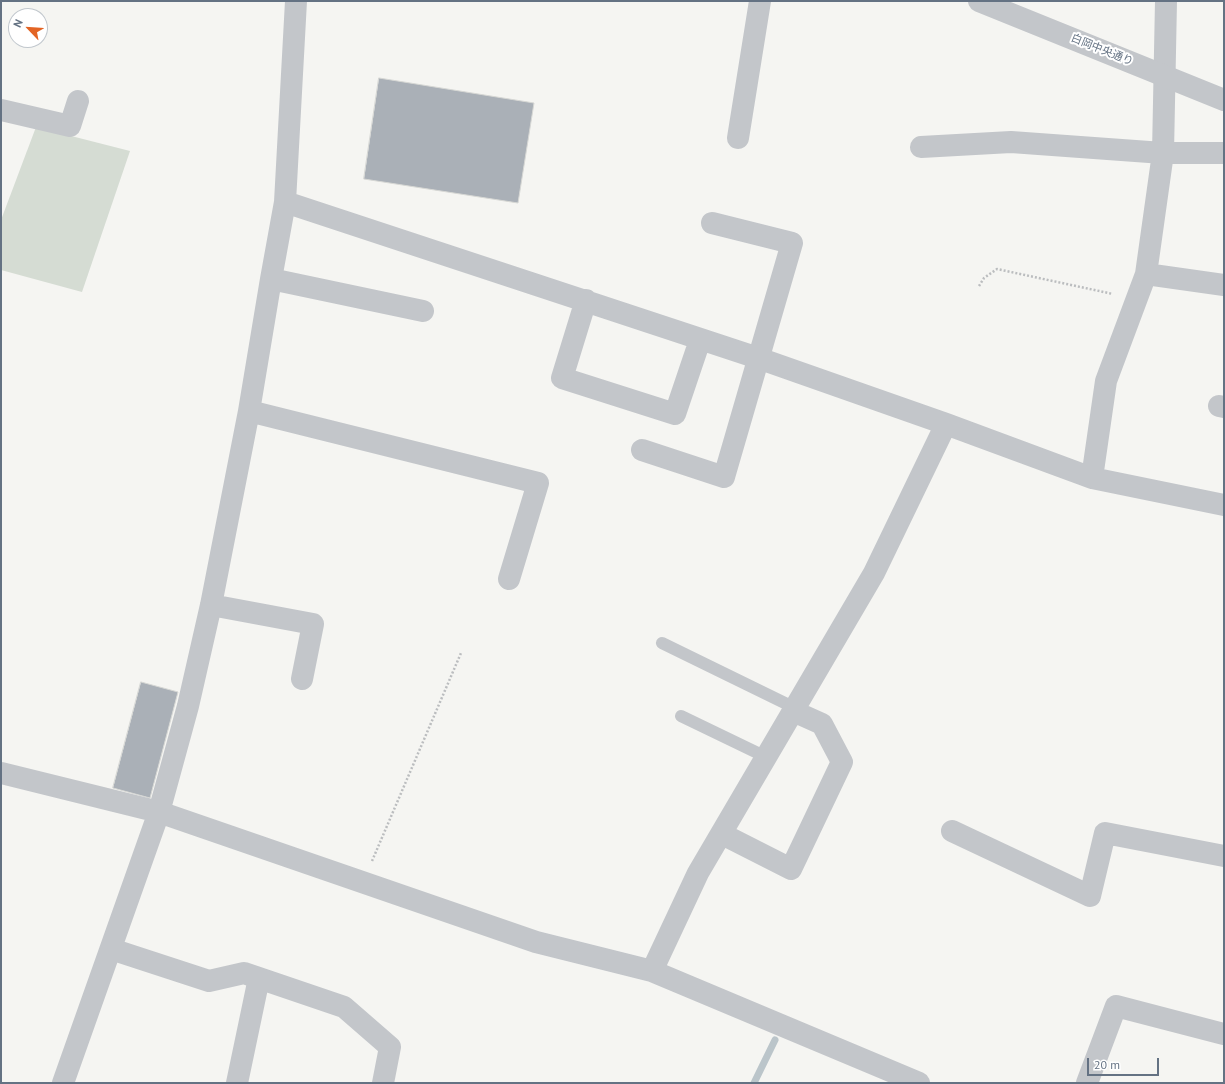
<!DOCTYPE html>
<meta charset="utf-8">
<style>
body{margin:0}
#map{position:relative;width:1225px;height:1084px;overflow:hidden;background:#f5f5f2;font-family:"PT Sans",sans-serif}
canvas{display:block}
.frame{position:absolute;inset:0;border:2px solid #647283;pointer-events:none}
.north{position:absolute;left:8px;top:8px;width:40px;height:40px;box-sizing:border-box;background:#fff;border:1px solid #c1c7cd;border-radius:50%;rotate:295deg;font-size:11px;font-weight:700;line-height:16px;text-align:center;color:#647283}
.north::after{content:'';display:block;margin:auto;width:14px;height:18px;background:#e36424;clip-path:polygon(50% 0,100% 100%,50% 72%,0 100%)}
.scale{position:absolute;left:1087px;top:1058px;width:72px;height:18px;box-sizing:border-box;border:2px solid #647283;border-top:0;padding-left:5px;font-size:12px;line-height:14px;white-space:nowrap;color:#647283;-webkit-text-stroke:3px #fff;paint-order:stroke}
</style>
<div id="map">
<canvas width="1225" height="1084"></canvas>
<div class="frame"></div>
<div class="north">N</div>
<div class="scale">20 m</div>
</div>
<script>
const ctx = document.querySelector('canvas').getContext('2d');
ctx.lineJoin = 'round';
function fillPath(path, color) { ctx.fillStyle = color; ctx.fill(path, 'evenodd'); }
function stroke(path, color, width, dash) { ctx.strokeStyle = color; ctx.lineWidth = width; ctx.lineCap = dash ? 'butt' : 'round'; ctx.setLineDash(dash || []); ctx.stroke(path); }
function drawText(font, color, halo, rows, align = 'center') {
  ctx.font = font + ' "PT Sans","Noto Sans JP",sans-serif'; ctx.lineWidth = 4; ctx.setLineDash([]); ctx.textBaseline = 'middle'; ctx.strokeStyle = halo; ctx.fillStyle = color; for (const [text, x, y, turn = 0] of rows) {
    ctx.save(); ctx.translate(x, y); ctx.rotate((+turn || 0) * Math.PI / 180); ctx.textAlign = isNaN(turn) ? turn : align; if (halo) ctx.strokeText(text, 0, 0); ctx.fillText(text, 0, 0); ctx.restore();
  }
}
fillPath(new Path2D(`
 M 36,127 L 130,151 L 82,292 L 1,270 L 1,220 Z`), '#d5dcd3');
stroke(new Path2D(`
 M 754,1083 L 775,1040`), '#bbc5ca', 7);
const building = new Path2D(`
 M 379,78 L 534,103 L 518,203 L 364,179 Z
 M 141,682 L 178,692 L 150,798 L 113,788 Z`);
fillPath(building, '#aab0b7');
stroke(building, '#d6d7d4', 1);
stroke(new Path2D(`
 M 979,286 L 984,278 L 997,269 L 1113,294
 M 372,861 L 461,653`), '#bbbdbf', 2.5, [2, 2]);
stroke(new Path2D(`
 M 662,643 L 795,708
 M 681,716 L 766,757`), '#c3c6ca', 12);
stroke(new Path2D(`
 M 1,110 L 70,126 L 78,101
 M 738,138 L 760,1
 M 921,147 L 1011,142 L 1163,153 L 1224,153
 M 285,202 L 758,358 L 946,424 L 1092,478 L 1224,505
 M 1146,274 L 1224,285
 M 271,279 L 423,311
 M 586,300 L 562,378 L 675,414 L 700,340
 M 1219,406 L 1224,407
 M 249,411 L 538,483 L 509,579
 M 642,450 L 724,477 L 792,243 L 712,223
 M 1092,478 L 1106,381 L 1146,274 L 1163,153 L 1166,1
 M 211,605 L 313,624 L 302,679
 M 1,773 L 159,812 L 536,942 L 652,971 L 919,1083
 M 952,831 L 1090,896 L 1105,833 L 1224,856
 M 722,834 L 791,869 L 842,762 L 822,724 L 793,711
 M 111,949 L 209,981 L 244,973 L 344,1007 L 390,1047 L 383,1083
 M 652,971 L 698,873 L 874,573 L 946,424
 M 63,1083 L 159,812 L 188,706 L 211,605 L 249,411 L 271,279 L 285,202 L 296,1
 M 237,1083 L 259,978
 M 1087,1083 L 1116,1006 L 1224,1034`), '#c3c6ca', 22);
stroke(new Path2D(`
 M 979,1 L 1224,100`), '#c3c6ca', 22);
drawText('11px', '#647283', '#fff', [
 ["白岡中央通り",1102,50,22]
]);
</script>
